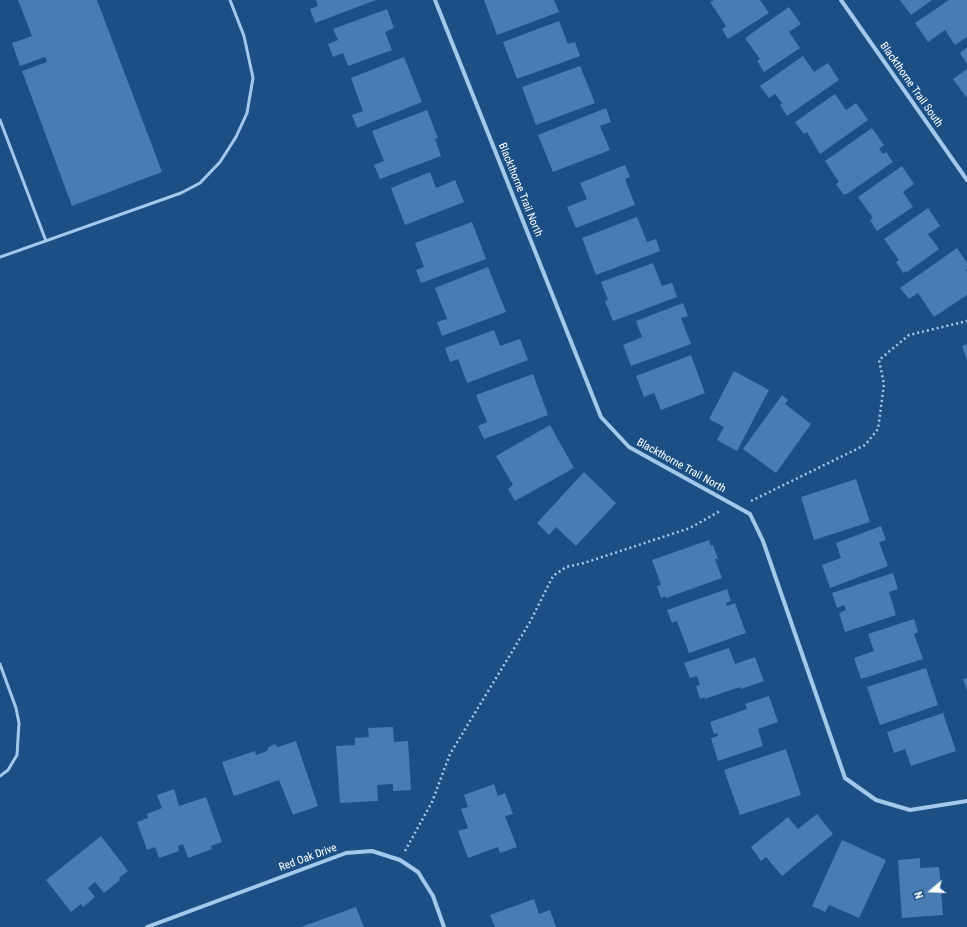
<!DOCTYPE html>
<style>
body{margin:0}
#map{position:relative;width:967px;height:927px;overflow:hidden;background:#1c5085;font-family:"Roboto Condensed",sans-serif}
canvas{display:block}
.north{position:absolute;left:911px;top:871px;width:40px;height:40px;-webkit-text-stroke:3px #1c5085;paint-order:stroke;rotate:251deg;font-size:11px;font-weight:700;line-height:16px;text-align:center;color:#fff}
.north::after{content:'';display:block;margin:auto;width:14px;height:18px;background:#fff;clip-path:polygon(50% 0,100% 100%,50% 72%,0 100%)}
</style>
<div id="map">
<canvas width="967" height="927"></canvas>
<div class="north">N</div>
</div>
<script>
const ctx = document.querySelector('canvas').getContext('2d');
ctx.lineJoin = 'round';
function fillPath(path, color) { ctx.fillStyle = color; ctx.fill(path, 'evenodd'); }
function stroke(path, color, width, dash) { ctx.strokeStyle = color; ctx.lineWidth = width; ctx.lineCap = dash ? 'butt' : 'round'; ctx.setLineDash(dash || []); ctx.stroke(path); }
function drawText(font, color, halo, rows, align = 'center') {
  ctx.font = font + ' "Roboto Condensed",sans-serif'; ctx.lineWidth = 4; ctx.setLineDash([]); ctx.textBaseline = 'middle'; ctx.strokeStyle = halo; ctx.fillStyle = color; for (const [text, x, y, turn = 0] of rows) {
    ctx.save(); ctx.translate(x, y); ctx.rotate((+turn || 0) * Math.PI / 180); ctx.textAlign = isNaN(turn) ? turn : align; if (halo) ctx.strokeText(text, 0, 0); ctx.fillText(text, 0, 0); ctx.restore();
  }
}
fillPath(new Path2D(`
 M 18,0 L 97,0 L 162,172 L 72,206 L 22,71 L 47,62 L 45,57 L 20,66 L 12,43 L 32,36 Z
 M 316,0 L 376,0 L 315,23 L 310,9 L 318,6 Z
 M 484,0 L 554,0 L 559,12 L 497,35 Z
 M 714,0 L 760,0 L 769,13 L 728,39 L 722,29 L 726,26 L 710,2 Z
 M 900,0 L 932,0 L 911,15 Z
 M 949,0 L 967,0 L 967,37 L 955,45 L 945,30 L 928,42 L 915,23 Z
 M 789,7 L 801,24 L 789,32 L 800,48 L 764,72 L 757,61 L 760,59 L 745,38 Z
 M 387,9 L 394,28 L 385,32 L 392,50 L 348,66 L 343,53 L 333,57 L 328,44 L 338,40 L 333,29 Z
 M 559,21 L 568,44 L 575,42 L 580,56 L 517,79 L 503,42 Z
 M 967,47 L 967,64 L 960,53 Z
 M 803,56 L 814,72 L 828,63 L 839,80 L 787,116 L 780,105 L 782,103 L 775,94 L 769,98 L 760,86 Z
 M 404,57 L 422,102 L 357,128 L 352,115 L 363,111 L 351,78 Z
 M 580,66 L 595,103 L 536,125 L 522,87 Z
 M 967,69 L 967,96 L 966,97 L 953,79 Z
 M 835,94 L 846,110 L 856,103 L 868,120 L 820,154 L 807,132 L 804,134 L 795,122 Z
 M 606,108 L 611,122 L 600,126 L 610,150 L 553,172 L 538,135 Z
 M 427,110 L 438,138 L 435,139 L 441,156 L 380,179 L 374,165 L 384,161 L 372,131 Z
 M 872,128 L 884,145 L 879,149 L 883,154 L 886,152 L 893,162 L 847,194 L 847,193 L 844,195 L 836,184 L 839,182 L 825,161 Z
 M 625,165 L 630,177 L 625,179 L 635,205 L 576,228 L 567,207 L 587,199 L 580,183 Z
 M 902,166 L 914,184 L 903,192 L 913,207 L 877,231 L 870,220 L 873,218 L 858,197 Z
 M 430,172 L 436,188 L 455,180 L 464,202 L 405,225 L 391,188 Z
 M 928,208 L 940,226 L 928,234 L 939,249 L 907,272 L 906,271 L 903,273 L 896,262 L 899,260 L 884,239 Z
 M 637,217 L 647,242 L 656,239 L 660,251 L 596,275 L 582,238 Z
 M 472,222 L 486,259 L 421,283 L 416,270 L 424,267 L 415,243 Z
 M 957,248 L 967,263 L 967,269 L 966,270 L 967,272 L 967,295 L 934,317 L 918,293 L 909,299 L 900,288 Z
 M 653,263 L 662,286 L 672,283 L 677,297 L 613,321 L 605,301 L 608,300 L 601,282 Z
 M 488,267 L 506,312 L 442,336 L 437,322 L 447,319 L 435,288 Z
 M 683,303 L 688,316 L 681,318 L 691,344 L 631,366 L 623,345 L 642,337 L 636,321 Z
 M 494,330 L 500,346 L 520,339 L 528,360 L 467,383 L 458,359 L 450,362 L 445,348 Z
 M 967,344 L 967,360 L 962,346 Z
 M 691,355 L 705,393 L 661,410 L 654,393 L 644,397 L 636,376 Z
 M 734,371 L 769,390 L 737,451 L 717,440 L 724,427 L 709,419 Z
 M 533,374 L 548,415 L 484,439 L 478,426 L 487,422 L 476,395 Z
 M 782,395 L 788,400 L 785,404 L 811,424 L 776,473 L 743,449 Z
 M 550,425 L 574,468 L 515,501 L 508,489 L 513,485 L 496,456 Z
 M 584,472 L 616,503 L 576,546 L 556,527 L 549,535 L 537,523 Z
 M 856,479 L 870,522 L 814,540 L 801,497 Z
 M 881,526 L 886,540 L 879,542 L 888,566 L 830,588 L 822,565 L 841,558 L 836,543 Z
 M 709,540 L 711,546 L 713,545 L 718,559 L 715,559 L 722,578 L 666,598 L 665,596 L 661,598 L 657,586 L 661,585 L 652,560 Z
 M 893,573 L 898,589 L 889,592 L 896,615 L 845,632 L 839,613 L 846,610 L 844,605 L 837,608 L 832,593 Z
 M 727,589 L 731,601 L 726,603 L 727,606 L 735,603 L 746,633 L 689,653 L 677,621 L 672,623 L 667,610 Z
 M 914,619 L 918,632 L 914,634 L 923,659 L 861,679 L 854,658 L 874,651 L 868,634 Z
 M 729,648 L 735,664 L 755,657 L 764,681 L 741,689 L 740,687 L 705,699 L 705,697 L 700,699 L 696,686 L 700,685 L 697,676 L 690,678 L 684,663 Z
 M 926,668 L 938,705 L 880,725 L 867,687 Z
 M 967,678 L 967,690 L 963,679 Z
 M 769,696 L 778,722 L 758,729 L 763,746 L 718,761 L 711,738 L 718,736 L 717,733 L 714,734 L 710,722 L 747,709 L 745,704 Z
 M 943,713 L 956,751 L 911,766 L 905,749 L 894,753 L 887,732 Z
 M 393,727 L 394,742 L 408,741 L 411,790 L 393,791 L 393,784 L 377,785 L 378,801 L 340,803 L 336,746 L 355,745 L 355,738 L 369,737 L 368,728 Z
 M 296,741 L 318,806 L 293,815 L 279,780 L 234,796 L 222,762 L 255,751 L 256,755 L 267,751 L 269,747 L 275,744 L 278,747 Z
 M 786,749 L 801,795 L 740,815 L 724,770 Z
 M 494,784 L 498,796 L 505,793 L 513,814 L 505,816 L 517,847 L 500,853 L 498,847 L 468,858 L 458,831 L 468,828 L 461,809 L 468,807 L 464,795 Z
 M 174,789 L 179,806 L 206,797 L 222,842 L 211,846 L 212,849 L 188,858 L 183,844 L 178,846 L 179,851 L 159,858 L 155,847 L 147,850 L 137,822 L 148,818 L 147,814 L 162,808 L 157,795 Z
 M 817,814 L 833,834 L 782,876 L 766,857 L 761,861 L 751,847 L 788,817 L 798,829 Z
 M 101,836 L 128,871 L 119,878 L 120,880 L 104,893 L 95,882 L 88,888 L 95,897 L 83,907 L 81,904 L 71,912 L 46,880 Z
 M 842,840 L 886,860 L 859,918 L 829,905 L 825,912 L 812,906 Z
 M 920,858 L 920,868 L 939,867 L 943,915 L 902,918 L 898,860 Z
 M 534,899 L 539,914 L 550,910 L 556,927 L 495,927 L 490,915 Z
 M 356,907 L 364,927 L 301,927 Z`), '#497cb0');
stroke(new Path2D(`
 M 751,501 L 865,445 L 878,429 L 884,384 L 879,360 L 909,335 L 967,321
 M 405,851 L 432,802 L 450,754 L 530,622 L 553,576 L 566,567 L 584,563 L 690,528 L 720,511`), '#a4c8eb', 2.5, [2, 3]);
stroke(new Path2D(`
 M 0,120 L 46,241
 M 0,257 L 181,193 L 200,183 L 220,162 L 236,137 L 247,113 L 253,78 L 244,36 L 230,0
 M 0,664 L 16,708 L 19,723 L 17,755 L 8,770 L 0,776`), '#a4c8eb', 3);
stroke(new Path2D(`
 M 435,0 L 601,417 L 629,447 L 750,514 L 763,541 L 845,778 L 876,800 L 910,810 L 967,801
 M 841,0 L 967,180
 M 147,927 L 346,853 L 372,851 L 400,860 L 418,872 L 433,896 L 444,927`), '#a4c8eb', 4);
drawText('11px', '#fff', '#1c5085', [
 ["Blackthorne Trail South",911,85,55],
 ["Blackthorne Trail North",520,190,68],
 ["Blackthorne Trail North",681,466,29],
 ["Red Oak Drive",308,858,-20]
]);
</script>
